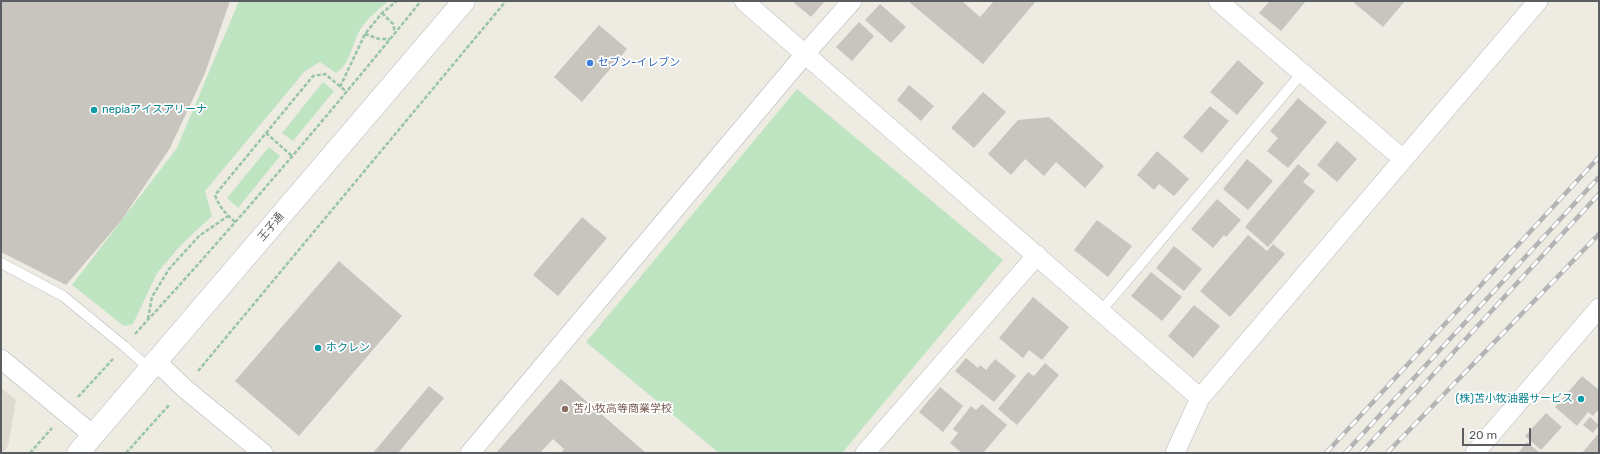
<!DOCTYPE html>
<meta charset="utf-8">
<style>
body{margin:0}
#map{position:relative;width:1600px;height:454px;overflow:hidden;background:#edebe2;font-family:Rubik,sans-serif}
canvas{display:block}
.frame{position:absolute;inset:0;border:2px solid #5a5d62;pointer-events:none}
.scale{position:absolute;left:1462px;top:428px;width:69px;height:18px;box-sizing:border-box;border:2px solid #5a5d62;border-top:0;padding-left:5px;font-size:12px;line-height:14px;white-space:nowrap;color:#5a5d62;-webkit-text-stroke:3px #fff;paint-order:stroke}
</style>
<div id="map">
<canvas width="1600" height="454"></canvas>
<div class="frame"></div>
<div class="scale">20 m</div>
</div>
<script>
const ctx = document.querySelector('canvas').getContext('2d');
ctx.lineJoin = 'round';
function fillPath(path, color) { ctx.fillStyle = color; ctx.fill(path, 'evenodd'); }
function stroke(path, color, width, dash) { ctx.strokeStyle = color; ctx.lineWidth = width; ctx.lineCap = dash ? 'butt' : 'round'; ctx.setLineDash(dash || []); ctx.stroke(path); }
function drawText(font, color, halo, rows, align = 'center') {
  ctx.font = font + ' Rubik,"Noto Sans JP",sans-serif'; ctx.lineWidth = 3.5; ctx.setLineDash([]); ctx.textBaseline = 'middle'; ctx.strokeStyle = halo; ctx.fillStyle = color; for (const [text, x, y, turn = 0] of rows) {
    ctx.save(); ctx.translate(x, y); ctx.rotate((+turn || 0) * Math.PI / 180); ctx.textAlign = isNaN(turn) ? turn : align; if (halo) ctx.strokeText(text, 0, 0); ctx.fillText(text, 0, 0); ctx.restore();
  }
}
fillPath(new Path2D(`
 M 1,388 L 16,400 L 8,446 L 2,453 Z`), '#dddad0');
fillPath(new Path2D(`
 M 239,1 L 389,1 C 379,9 366,19 360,30 C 352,44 350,65 336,73 L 320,62 L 305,71 L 205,191 L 212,216 L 181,245 L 157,273 L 133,324 L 124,326 L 72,285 L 177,148 Z
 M 323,82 L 334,91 L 293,141 L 282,133 Z
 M 797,89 L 1003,260 L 842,453 L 719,453 L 586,342 Z
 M 269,147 L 280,156 L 238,208 L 227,198 Z`), '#bfe4c1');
fillPath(new Path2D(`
 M 1,1 L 230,1 L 205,73 L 170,148 L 121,221 L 66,285 L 1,252 Z
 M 792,1 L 825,1 L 811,17 Z
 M 908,1 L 962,1 L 980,17 L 994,1 L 1036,1 L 983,64 Z
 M 1270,1 L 1306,1 L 1281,31 L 1259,13 Z
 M 1352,1 L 1405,1 L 1383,27 Z
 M 880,4 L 906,27 L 891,43 L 865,20 Z
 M 859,22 L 874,36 L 852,61 L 836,47 Z
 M 599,25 L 627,49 L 582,102 L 554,77 Z
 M 1238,60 L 1264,83 L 1237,115 L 1210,92 Z
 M 909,85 L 934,106 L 921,121 L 897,100 Z
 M 983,92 L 1006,112 L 974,148 L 951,128 Z
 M 1298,98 L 1327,122 L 1288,168 L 1267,151 L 1278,138 L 1270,131 Z
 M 1210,106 L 1229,121 L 1202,153 L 1183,137 Z
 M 1049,117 L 1104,166 L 1085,188 L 1056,162 L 1044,176 L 1025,159 L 1011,175 L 988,154 L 1018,120 Z
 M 1337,141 L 1357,159 L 1337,182 L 1317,165 Z
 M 1157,151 L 1189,179 L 1174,196 L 1159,184 L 1154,190 L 1137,175 Z
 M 1247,159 L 1273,181 L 1248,210 L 1223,189 Z
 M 1298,164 L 1310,174 L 1303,182 L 1315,191 L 1268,247 L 1245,227 Z
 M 1217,199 L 1241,220 L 1226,237 L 1224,235 L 1213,248 L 1191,229 Z
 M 582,217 L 607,238 L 558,296 L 533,275 Z
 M 1097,220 L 1132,246 L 1108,277 L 1074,250 Z
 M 1248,235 L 1267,251 L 1273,244 L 1285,254 L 1230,317 L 1200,291 Z
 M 1174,246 L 1202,269 L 1184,291 L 1156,268 Z
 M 339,261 L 402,316 L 299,436 L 235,381 Z
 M 1151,272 L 1182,297 L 1162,321 L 1131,296 Z
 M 1033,297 L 1069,327 L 1042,360 L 1029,350 L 1023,358 L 999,338 Z
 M 1194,305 L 1220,326 L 1193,358 L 1168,336 Z
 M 966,358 L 978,368 L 980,365 L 986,370 L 995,359 L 1016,376 L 994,402 L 955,371 Z
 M 1045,363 L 1059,375 L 1017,425 L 998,409 L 1028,372 L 1034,376 Z
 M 1582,376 L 1599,390 L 1599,409 L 1593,416 L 1588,412 L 1577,426 L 1555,407 Z
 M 561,379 L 646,453 L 561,453 L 564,449 L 553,439 L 540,453 L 496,453 Z
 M 429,386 L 444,398 L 398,453 L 373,453 Z
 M 940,387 L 963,406 L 943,432 L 919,412 Z
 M 982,404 L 1007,425 L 983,453 L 962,453 L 950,443 L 958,433 L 953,429 L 971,406 L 976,410 Z
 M 1546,413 L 1562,427 L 1541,450 L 1525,436 Z
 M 1590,417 L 1599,425 L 1593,433 L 1583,425 Z
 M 1599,433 L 1599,453 L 1582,453 Z
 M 1527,442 L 1540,453 L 1518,453 Z`), '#c8c5bf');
const lane = new Path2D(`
 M 1,263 L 63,296 L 124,346 L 150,369
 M 1101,311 L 1302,73`);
const street = new Path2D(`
 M 744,1 L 1200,398
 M 1218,1 L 1403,159
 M 1,359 L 93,435
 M 156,361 L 184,388 L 263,453
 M 470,453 L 805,54 L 852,1
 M 865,453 L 1037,255
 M 1175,453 L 1200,398 L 1538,1
 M 1475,453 L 1599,308`);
const secondary = new Path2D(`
 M 78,453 L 464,1`);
stroke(lane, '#b4b7bc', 11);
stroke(street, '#b4b7bc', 20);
stroke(secondary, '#b5b8be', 23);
stroke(new Path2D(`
 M 382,13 L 393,24 L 395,33
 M 365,34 L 379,39 L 390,39
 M 340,87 L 365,34 L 382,13 L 397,1
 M 266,133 L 292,156
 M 235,222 C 226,214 219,207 215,195 L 313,76 L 325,74 L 347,92
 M 148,319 L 152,297 L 169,269 L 199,236 L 228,216
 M 135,334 C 234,226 329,115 421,1
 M 198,371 L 506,1
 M 78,397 L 113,359
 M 30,453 L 52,428
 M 126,453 L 170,404`), '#98c4a8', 2.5, [4, 2]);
stroke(lane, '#fff', 10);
stroke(street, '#fff', 19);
stroke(secondary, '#fff', 22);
const rail = new Path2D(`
 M 1326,453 L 1599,157
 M 1345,453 L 1599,177
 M 1361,453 L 1599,194
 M 1387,453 L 1599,234`);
stroke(rail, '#b3b4b4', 4.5);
stroke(rail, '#fff', 3, [9]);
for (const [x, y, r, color] of [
 [590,63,4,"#3f7fe0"],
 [94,110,4,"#0f9aa8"],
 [318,348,4,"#0f9aa8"],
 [1581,399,4,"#0f9aa8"],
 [565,409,4,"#8d6e63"]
]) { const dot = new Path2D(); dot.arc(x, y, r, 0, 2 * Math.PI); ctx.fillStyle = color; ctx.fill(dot); stroke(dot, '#fff', 1.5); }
drawText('11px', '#366cbe', '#fff', [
 ["セブン-イレブン",598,63]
], 'left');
drawText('11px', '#0d838f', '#fff', [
 ["nepiaアイスアリーナ",102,110],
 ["ホクレン",326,348],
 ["(株)苫小牧油器サービス",1573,399,"right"]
], 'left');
drawText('11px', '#5a5d62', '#fff', [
 ["王子通",271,227,-50]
]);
drawText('11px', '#785e54', '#fff', [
 ["苫小牧高等商業学校",573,409]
], 'left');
</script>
